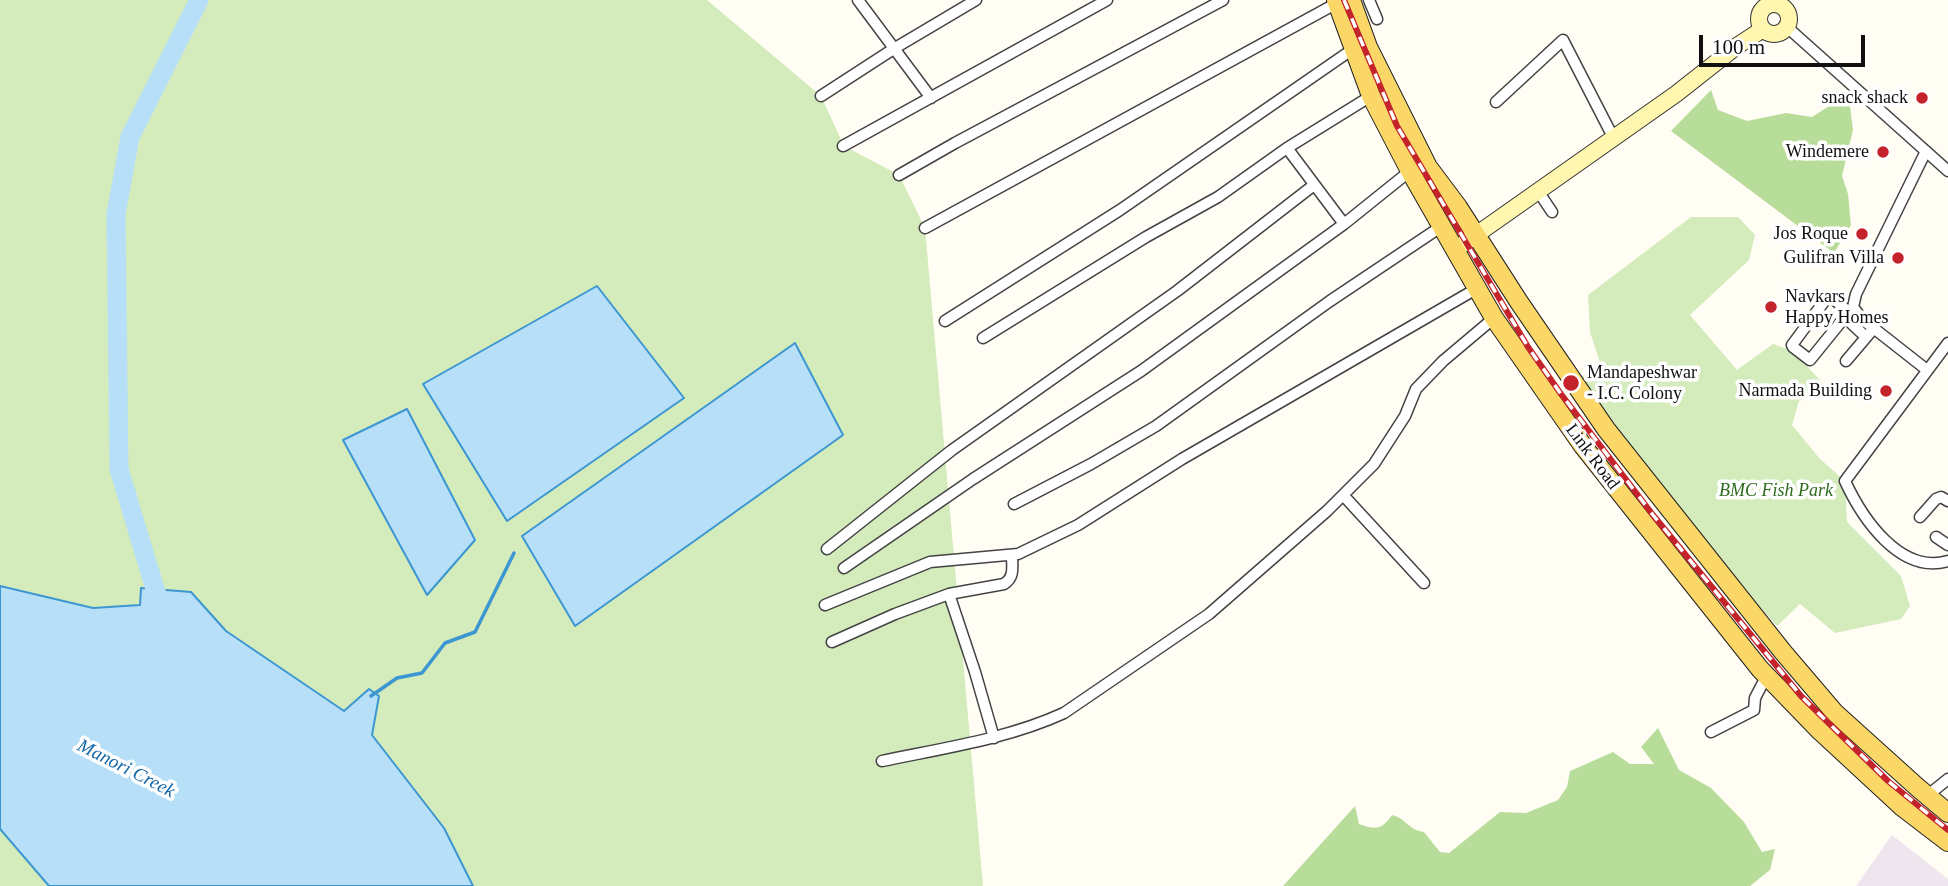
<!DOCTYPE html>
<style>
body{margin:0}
#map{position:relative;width:1948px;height:886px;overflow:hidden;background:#fffdf4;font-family:"Times New Roman",serif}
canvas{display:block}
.scale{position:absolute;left:1699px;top:35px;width:166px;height:32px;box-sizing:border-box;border:4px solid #101010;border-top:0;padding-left:9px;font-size:21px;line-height:24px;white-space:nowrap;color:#101010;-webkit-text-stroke:5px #fff;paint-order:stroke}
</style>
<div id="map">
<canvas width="1948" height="886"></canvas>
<div class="scale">100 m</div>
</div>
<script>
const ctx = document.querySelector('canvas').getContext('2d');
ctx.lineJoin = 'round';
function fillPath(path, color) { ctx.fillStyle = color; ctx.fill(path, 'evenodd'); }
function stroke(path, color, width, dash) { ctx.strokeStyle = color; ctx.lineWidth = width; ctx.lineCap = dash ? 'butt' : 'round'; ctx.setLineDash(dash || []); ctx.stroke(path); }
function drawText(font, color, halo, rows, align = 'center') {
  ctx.font = font + ' "Times New Roman",serif'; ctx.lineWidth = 7; ctx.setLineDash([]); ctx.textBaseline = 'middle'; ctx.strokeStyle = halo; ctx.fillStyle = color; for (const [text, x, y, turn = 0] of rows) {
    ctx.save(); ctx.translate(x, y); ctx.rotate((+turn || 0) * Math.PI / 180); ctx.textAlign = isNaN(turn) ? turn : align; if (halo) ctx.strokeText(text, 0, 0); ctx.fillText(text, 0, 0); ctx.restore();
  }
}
fillPath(new Path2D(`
 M 1892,835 L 1948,879 L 1948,886 L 1856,886 Z`), '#eee5ef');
fillPath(new Path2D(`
 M 0,0 L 707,0 L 821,96 L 844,146 L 899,175 L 925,228 L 983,886 L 473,886 L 444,828 L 372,734 L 379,696 L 369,689 L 345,711 L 223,628 L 141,588 L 140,605 L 93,609 L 0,586 Z
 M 1691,217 L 1738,217 L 1755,235 L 1749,260 L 1690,315 L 1737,370 L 1773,344 L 1793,351 L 1830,391 L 1799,401 L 1792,425 L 1820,459 L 1845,481 L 1847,522 L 1901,576 L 1910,606 L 1901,619 L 1835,633 L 1800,604 L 1777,626 L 1693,534 L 1579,378 L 1601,366 L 1590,332 L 1588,295 Z
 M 0,829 L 49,886 L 0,886 Z`), '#d4ebbb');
fillPath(new Path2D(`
 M 1711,90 L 1718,110 L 1747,121 L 1786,113 L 1812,117 L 1834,103 L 1850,106 L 1853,130 L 1842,176 L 1848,194 L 1851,225 L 1834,253 L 1671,131 Z
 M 1658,728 L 1679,770 L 1711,788 L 1744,822 L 1762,852 L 1775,849 L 1770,870 L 1750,886 L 1283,886 L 1355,806 L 1359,824 C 1375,830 1382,830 1392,815 C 1406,818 1408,830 1424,832 L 1440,852 L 1449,853 L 1500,812 L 1526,813 L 1558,800 L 1567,787 L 1570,771 L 1613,752 L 1630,764 L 1654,764 L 1641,747 Z`), '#b8dd9a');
const water = new Path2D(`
 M 597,286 L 684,398 L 507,521 L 423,384 Z
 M 795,343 L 843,435 L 575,626 L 522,536 Z
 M 407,409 L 475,540 L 427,595 L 343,440 Z
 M 0,586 L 93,608 L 140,605 L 141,588 L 191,592 L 226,631 L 344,711 L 369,689 L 379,696 L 372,735 L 444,828 L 473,886 L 49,886 L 0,829 Z`);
fillPath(water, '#b7e0f8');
stroke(water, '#3c96d1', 2);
stroke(new Path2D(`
 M 371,696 L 397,678 L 422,673 L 445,643 L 475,632 L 514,553`), '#3c96d1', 3.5);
stroke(new Path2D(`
 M 164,611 L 155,589 L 119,469 L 116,214 L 130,137 L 199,0`), '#b7e0f8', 19);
const street = new Path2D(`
 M 858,0 L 931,98
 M 1369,0 L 1377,19
 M 1767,0 L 1769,5
 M 1787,27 L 1948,171
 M 821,96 L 895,48 L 976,0
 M 1496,102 L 1563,40 L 1613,137
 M 843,146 L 1107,0
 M 1287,148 L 1344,224
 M 1926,151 L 1856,294 L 1853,307 L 1862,319 L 1927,370
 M 899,175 L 955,143 L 1223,0
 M 1538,191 L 1552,212
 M 925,228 L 1337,3
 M 1849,312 L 1831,297 L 1826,299 L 1792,345 L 1793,347 L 1810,360 L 1853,307
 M 945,321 L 1120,210 L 1353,49
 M 1852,324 L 1866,337
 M 983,338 L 1146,237 L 1218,197 L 1287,148 L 1371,96
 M 1948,343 L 1845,481 C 1862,518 1900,575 1948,561
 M 1846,361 L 1874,328
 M 1343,495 L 1424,583
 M 1014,504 L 1091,464 L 1156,426 L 1330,301 L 1442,226
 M 1920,517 L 1936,499 L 1941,497 L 1948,501
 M 1936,537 L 1948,545
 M 827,549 L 952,450 L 1177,291 L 1314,185
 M 844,568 L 973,479 L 1141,371 L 1344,224 L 1410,171
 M 949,594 L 975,672 L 994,738
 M 825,605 L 930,562 L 1018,554 L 1078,525 L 1182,459 L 1476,289
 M 832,642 L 895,614 L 949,594 L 1004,584 C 1015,577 1012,567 1012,555
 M 1711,732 L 1754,710 L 1755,698 L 1767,675
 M 882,761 C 944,748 1007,739 1064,713 L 1209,614 L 1327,511 L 1374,464 L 1405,416 L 1416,389 L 1443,361 L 1494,318
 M 1927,796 L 1948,779`);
const secondary = new Path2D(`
 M1759 19a15 15 0 1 1 30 0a15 15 0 1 1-30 0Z
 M 1456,249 L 1676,94 L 1737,46 L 1763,29`);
const primary = new Path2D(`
 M 1336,0 L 1371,96 L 1410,171 L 1494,318 L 1583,446 L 1760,669 L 1820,731 L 1901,806 L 1948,842
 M 1351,0 L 1368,47 L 1428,167 L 1458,207 L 1519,302 L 1606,429 L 1783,652 L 1835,713 L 1917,787 L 1948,813`);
stroke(street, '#434343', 13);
stroke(secondary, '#323232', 18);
stroke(primary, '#212121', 20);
stroke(street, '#fff', 10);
stroke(secondary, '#fff6af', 16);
stroke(primary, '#fbd768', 18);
const rail = new Path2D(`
 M 1344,0 L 1397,126 L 1528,347 L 1561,394 L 1653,515 L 1801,696 L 1888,781 L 1948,830`);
stroke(rail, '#c5232b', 6);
stroke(rail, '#fff', 3.5, [10]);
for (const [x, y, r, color] of [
 [1922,98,7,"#c5232b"],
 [1883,152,7,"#c5232b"],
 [1862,234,7,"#c5232b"],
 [1898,258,7,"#c5232b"],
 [1771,307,7,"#c5232b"],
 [1571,383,9,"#c5232b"],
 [1886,391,7,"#c5232b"]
]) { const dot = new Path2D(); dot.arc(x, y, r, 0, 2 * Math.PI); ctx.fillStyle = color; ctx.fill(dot); stroke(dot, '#fff', 2.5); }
drawText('18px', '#101010', '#fff', [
 ["snack shack",1908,98],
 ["Windemere",1869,152],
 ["Jos Roque",1848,234],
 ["Gulifran Villa",1884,258],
 ["Navkars",1785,297,"left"],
 ["Happy Homes",1785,318,"left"],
 ["Mandapeshwar",1587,373,"left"],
 ["- I.C. Colony",1587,394,"left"],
 ["Narmada Building",1872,391]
], 'right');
drawText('18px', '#101010', '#fff', [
 ["Link Road",1592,457,53]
]);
drawText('italic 18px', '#2e6b1e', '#fff', [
 ["BMC Fish Park",1776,491]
]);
drawText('italic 19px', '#1567a7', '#fff', [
 ["Manori Creek",126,769,27]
]);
</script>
